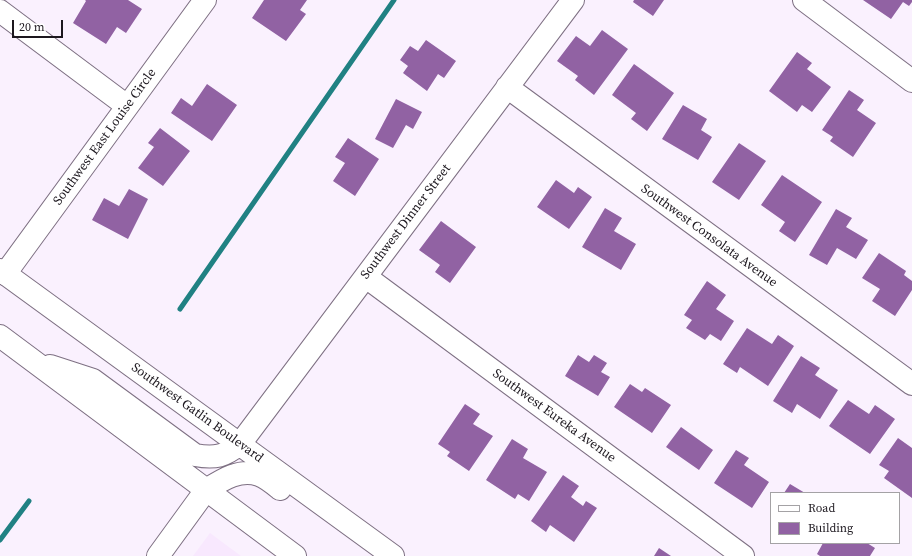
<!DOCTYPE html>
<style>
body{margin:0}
#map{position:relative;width:912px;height:556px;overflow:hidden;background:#faf1fe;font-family:"Source Serif 4",serif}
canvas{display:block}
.legend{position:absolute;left:770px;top:492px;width:130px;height:52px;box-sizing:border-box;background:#fff;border:1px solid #a4a2a5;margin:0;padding:5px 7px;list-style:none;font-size:12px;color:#1c171e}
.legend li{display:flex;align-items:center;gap:8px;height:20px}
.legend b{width:20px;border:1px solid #a4a2a5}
.scale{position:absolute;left:12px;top:20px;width:51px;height:18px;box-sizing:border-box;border:2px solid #1c171e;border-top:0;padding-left:5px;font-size:12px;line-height:14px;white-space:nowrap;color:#1c171e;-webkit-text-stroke:3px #fff;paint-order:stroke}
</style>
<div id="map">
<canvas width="912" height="556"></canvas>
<ul class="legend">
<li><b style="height:5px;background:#fff"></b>Road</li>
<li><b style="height:11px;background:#9162a3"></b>Building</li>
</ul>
<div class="scale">20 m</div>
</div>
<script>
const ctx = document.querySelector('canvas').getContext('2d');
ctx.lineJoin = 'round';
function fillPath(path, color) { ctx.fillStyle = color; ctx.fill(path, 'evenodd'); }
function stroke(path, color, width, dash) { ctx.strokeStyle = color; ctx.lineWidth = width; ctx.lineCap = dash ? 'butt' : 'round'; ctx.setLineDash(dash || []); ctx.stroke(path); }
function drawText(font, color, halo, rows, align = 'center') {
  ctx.font = font + ' "Source Serif 4",serif'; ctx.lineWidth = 3; ctx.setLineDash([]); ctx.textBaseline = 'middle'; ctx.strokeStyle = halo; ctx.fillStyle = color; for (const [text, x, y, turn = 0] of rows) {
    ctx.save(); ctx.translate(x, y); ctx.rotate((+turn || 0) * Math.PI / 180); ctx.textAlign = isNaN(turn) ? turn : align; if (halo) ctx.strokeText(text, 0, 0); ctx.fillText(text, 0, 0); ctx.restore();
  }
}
fillPath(new Path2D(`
 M 210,533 L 241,556 L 193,556 Z`), '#f8e8fe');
stroke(new Path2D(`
 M 180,309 L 394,0
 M 0,540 L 29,501`), '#208183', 5);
fillPath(new Path2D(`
 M 85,0 L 128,0 L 142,9 L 126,33 L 117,27 L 106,44 L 73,23 L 86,1 Z
 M 264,0 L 307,0 L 300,10 L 306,14 L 286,41 L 252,18 Z
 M 634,0 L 664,0 L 653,16 L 633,2 Z
 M 863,0 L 912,0 L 912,2 L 909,6 L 903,2 L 891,19 Z
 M 602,30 L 628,49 L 594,95 L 575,80 L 578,76 L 557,61 L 576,36 L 590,46 Z
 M 426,40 L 456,61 L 444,78 L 438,74 L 427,91 L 403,73 L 408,66 L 400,60 L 410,46 L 418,51 Z
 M 797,52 L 812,63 L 807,69 L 831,87 L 812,112 L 802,105 L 797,112 L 769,91 Z
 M 634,64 L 674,93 L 647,131 L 631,119 L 636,113 L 612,95 Z
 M 207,84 L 237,105 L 212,141 L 171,113 L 181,98 L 192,106 Z
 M 849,90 L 864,100 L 857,110 L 876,123 L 853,157 L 830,141 L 833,137 L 822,130 Z
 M 396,99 L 422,112 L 413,129 L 406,125 L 393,148 L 375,139 Z
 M 683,105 L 707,119 L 701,130 L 712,137 L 698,160 L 662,139 Z
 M 160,128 L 190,151 L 163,186 L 138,168 L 154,147 L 148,143 Z
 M 348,138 L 379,159 L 355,196 L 333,181 L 345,163 L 335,157 Z
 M 739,143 L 766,161 L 739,200 L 712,182 Z
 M 782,175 L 822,202 L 795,242 L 779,231 L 785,222 L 761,205 Z
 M 556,180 L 574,193 L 578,187 L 592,197 L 569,229 L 537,207 Z
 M 129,189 L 148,199 L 128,239 L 92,220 L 104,198 L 119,206 Z
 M 605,208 L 622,218 L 614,231 L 636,244 L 621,270 L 582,247 Z
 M 836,209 L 852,218 L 846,227 L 868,240 L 856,259 L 837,248 L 827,265 L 809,255 Z
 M 441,221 L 476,247 L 450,283 L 435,272 L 440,265 L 419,250 Z
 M 879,253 L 906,271 L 904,275 L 912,281 L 912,290 L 895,316 L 872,301 L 880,289 L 862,278 Z
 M 707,281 L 726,295 L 716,309 L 734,321 L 721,341 L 710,334 L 705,340 L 686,328 L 692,320 L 684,315 Z
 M 747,328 L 772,344 L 778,335 L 794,346 L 768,386 L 740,367 L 737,373 L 723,364 Z
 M 578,355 L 589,362 L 594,355 L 607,363 L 601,372 L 610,377 L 598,396 L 565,376 Z
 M 801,356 L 820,368 L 815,375 L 838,390 L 820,419 L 797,404 L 792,413 L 773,401 Z
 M 630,384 L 642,392 L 645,388 L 671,405 L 652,433 L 614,407 Z
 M 848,400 L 869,414 L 875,405 L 895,419 L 870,454 L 829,426 Z
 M 465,404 L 480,414 L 473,424 L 493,436 L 469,471 L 447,456 L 450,452 L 438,444 Z
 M 681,427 L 713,450 L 699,470 L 666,447 Z
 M 898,438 L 912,448 L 912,498 L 884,478 L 889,471 L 879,465 Z
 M 512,439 L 528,449 L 523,458 L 547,472 L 529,501 L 518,494 L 515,499 L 486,480 Z
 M 736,450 L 749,458 L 744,465 L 769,482 L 752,508 L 714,483 Z
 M 563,475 L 579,486 L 571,497 L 583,506 L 586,501 L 597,508 L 574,542 L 550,525 L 546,532 L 531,521 Z
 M 790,484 L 805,493 L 784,493 Z
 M 823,543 L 867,543 L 875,548 L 870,556 L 820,556 L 817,554 Z
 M 659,548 L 671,556 L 654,556 Z`), '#9162a3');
const minor = new Path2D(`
 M 804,0 L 912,81
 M 0,11 L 127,106
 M 507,87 L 912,384
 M 5,274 L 205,0
 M 366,277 L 743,556
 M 240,444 L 573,0
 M 158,556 L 206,490`);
const major = new Path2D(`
 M 0,270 L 393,556
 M 0,336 L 295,556
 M 50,366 L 93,380 L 195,455 C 215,459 225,456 240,444
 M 206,490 C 222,480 240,468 259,475 C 267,478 274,484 280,489`);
stroke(minor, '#7e7083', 24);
stroke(major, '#7e7083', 24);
stroke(minor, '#fff', 22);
stroke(major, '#fff', 22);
drawText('13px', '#1c171e', '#fff', [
 ["Southwest East Louise Circle",105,137,-54],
 ["Southwest Dinner Street",406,222,-53],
 ["Southwest Consolata Avenue",709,236,36],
 ["Southwest Gatlin Boulevard",197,413,36],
 ["Southwest Eureka Avenue",554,416,36]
]);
</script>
